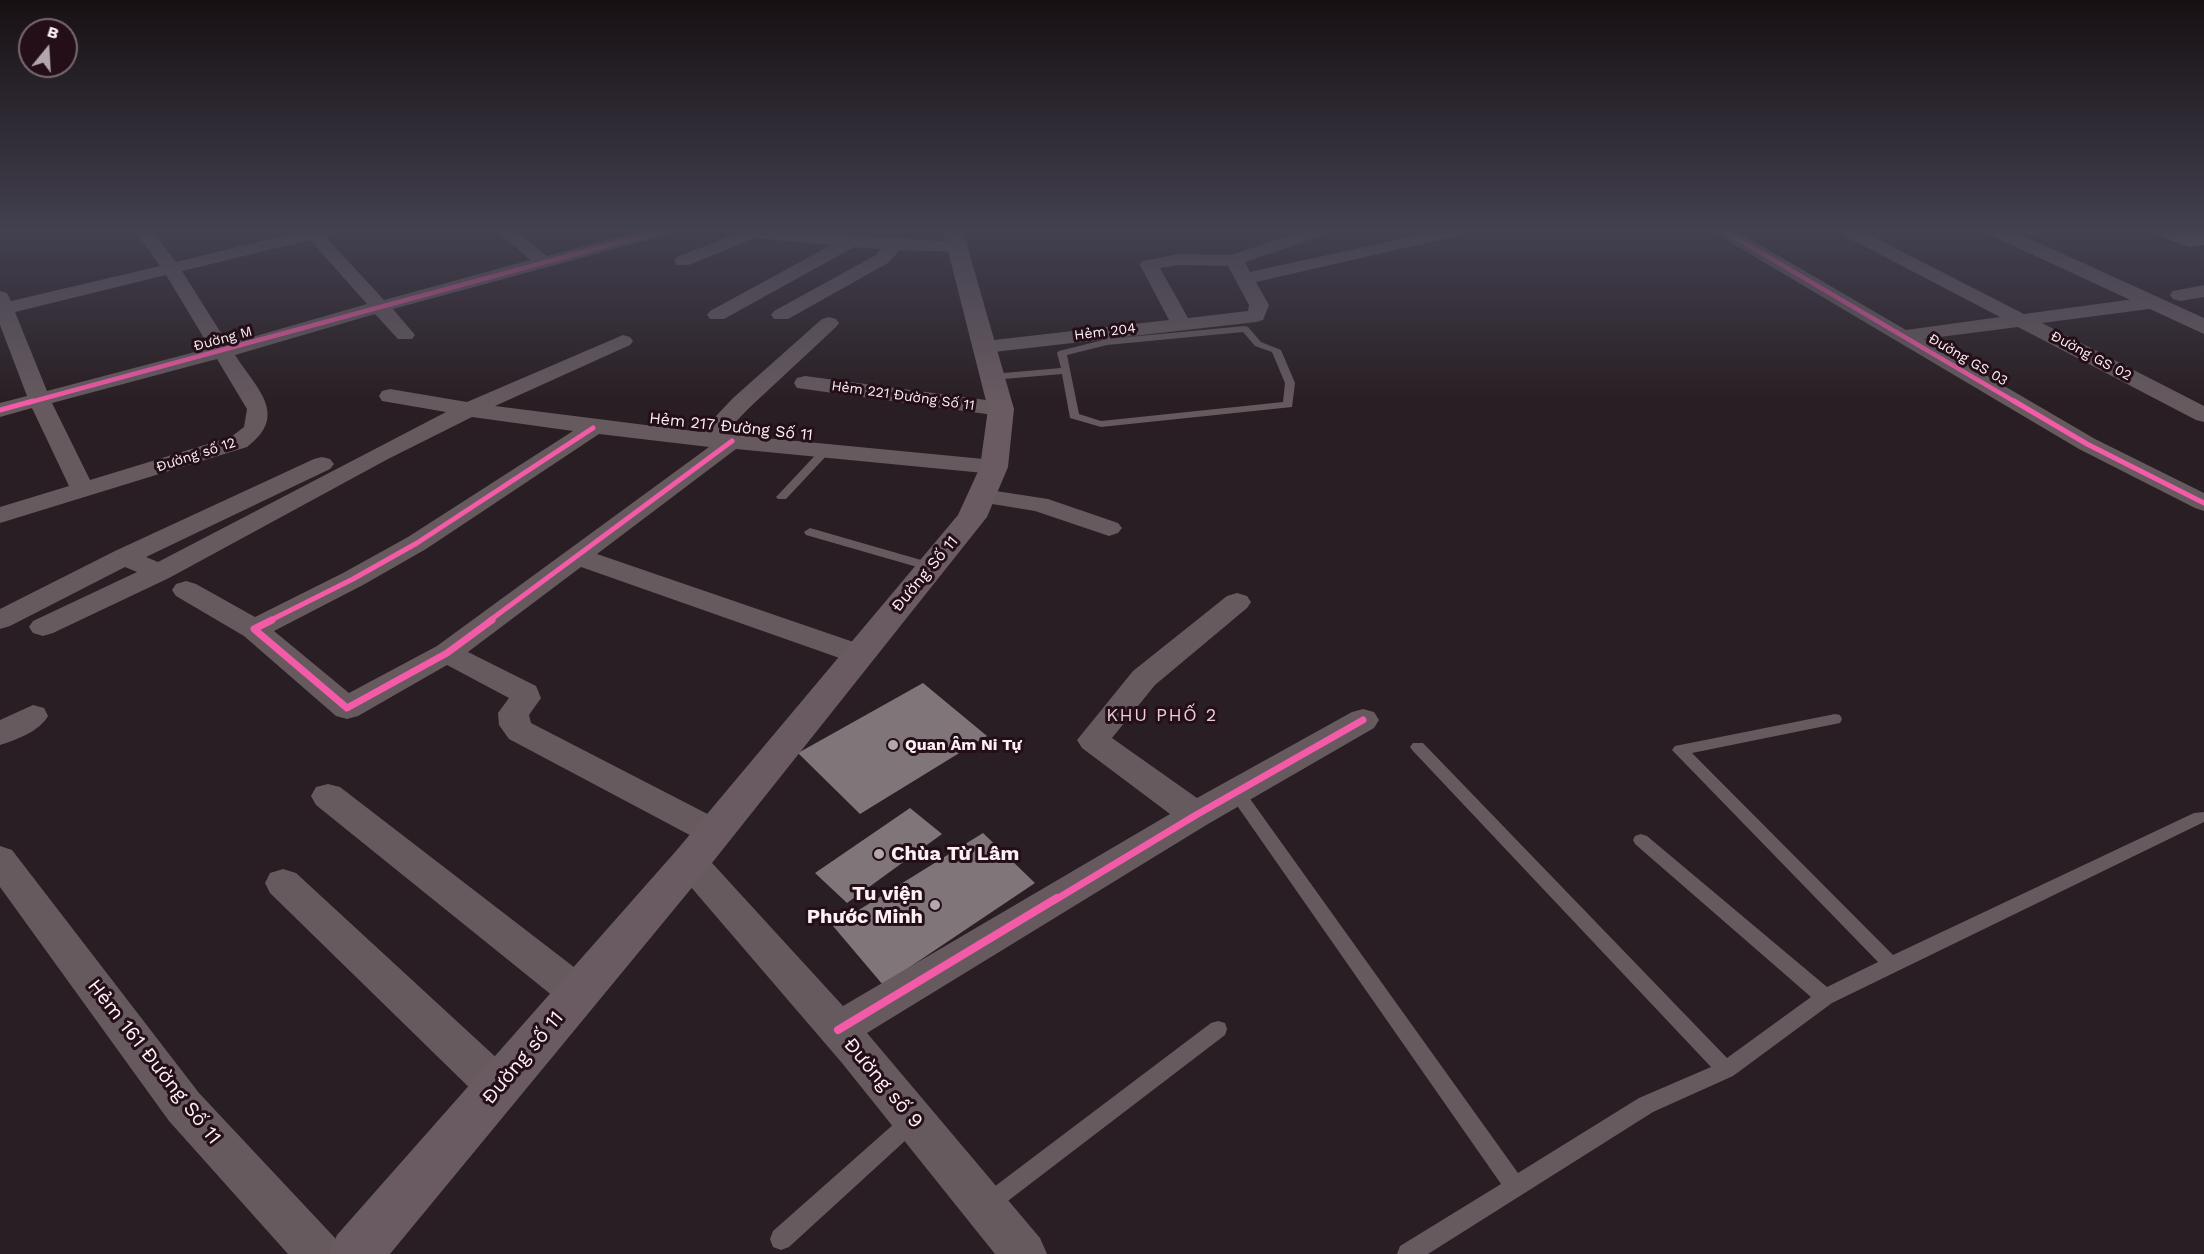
<!DOCTYPE html>
<meta charset="utf-8">
<style>
body{margin:0}
#map{position:relative;width:2204px;height:1254px;overflow:hidden;background:#291e23;font-family:"Work Sans",sans-serif}
canvas{display:block}
.north{position:absolute;left:18px;top:18px;width:60px;height:60px;box-sizing:border-box;background:#240f19;border:2px solid #7b6971;border-radius:50%;rotate:18deg;font-size:16px;font-weight:700;line-height:24px;text-align:center;color:#fdf0f5}
.north::after{content:'';display:block;margin:auto;width:21px;height:27px;background:#b3a6ac;clip-path:polygon(50% 0,100% 100%,50% 72%,0 100%)}
</style>
<div id="map">
<canvas width="2204" height="1254"></canvas>
<div class="north">B</div>
</div>
<script>
const ctx = document.querySelector('canvas').getContext('2d');
ctx.lineJoin = 'round';
function fillPath(path, color) { ctx.fillStyle = color; ctx.fill(path, 'evenodd'); }
function stroke(path, color, width, dash) { ctx.strokeStyle = color; ctx.lineWidth = width; ctx.lineCap = dash ? 'butt' : 'round'; ctx.setLineDash(dash || []); ctx.stroke(path); }
function drawText(font, color, halo, rows, align = 'center') {
  ctx.font = font + ' "Work Sans",sans-serif'; ctx.lineWidth = 6; ctx.setLineDash([]); ctx.textBaseline = 'middle'; ctx.strokeStyle = halo; ctx.fillStyle = color; for (const [text, x, y, turn = 0] of rows) {
    ctx.save(); ctx.translate(x, y); ctx.rotate((+turn || 0) * Math.PI / 180); ctx.textAlign = isNaN(turn) ? turn : align; if (halo) ctx.strokeText(text, 0, 0); ctx.fillText(text, 0, 0); ctx.restore();
  }
}
fillPath(new Path2D(`
 M 2147,231 L 2204,231 L 2204,245 L 2189,247 Z
 M 923,683 L 987,736 L 860,814 L 798,753 Z
 M 910,808 L 942,834 L 847,903 L 815,873 Z
 M 983,833 L 1035,883 L 883,985 L 833,926 Z`), '#80767a');
fillPath(new Path2D(`
 M 1245,326 L 1248,327 L 1261,342 L 1281,350 L 1295,383 L 1292,407 L 1101,427 L 1070,418 L 1062,374 L 992,380 L 987,377 L 992,374 L 1061,368 L 1057,353 L 1059,351 L 1107,339 ZM 1243,332 L 1255,346 L 1272,352 L 1285,383 L 1283,402 L 1101,421 L 1079,414 L 1067,355 L 1107,345 Z
 M 826,447 L 830,448 L 830,452 L 786,499 L 778,499 L 776,497 L 778,495 L 822,448 Z
 M 810,528 L 935,564 L 937,567 L 931,571 L 806,535 L 804,532 Z
 M 1835,714 L 1840,715 L 1842,719 L 1840,723 L 1692,753 L 1893,955 L 2194,813 L 2204,812 L 2204,822 L 1832,1003 L 1733,1076 L 1653,1112 L 1428,1254 L 1397,1254 L 1400,1246 L 1501,1184 L 1231,797 L 1229,793 L 1231,789 L 1237,787 L 1243,789 L 1518,1173 L 1639,1098 L 1711,1067 L 1413,751 L 1410,747 L 1413,743 L 1423,743 L 1727,1058 L 1811,997 L 1635,844 L 1633,840 L 1635,836 L 1641,834 L 1647,836 L 1827,987 L 1878,962 L 1672,750 L 1675,746 Z
 M 1218,1021 L 1225,1023 L 1227,1029 L 1225,1035 L 996,1210 L 989,1214 L 982,1210 L 978,1203 L 982,1196 L 1211,1023 Z
 M 911,1112 L 918,1115 L 921,1122 L 918,1129 L 789,1247 L 781,1250 L 773,1247 L 770,1239 L 773,1231 L 904,1115 Z`), '#665a5f');
fillPath(new Path2D(`
 M 135,231 L 153,231 L 176,262 L 302,231 L 334,231 L 331,235 L 325,236 L 384,300 L 530,260 L 497,231 L 516,231 L 547,256 L 641,231 L 669,231 L 666,235 L 393,309 L 415,335 L 412,339 L 398,339 L 375,314 L 235,355 C 256,388 290,415 247,447 L 0,523 L 0,507 L 69,486 L 32,408 L 0,417 L 0,403 L 27,396 L 0,325 L 0,291 L 7,293 L 11,301 L 160,266 ZM 310,240 L 367,304 L 228,344 L 182,271 ZM 166,275 L 210,348 L 47,391 L 15,312 ZM 217,359 L 247,409 L 244,427 L 231,437 L 90,480 L 52,403 Z
 M 743,231 C 815,231 886,238 958,242 L 964,243 L 967,247 L 964,251 L 958,252 L 900,250 L 888,263 L 788,319 L 774,319 L 771,315 L 774,311 L 876,255 L 881,249 L 854,247 L 724,319 L 710,319 L 707,315 L 710,311 L 831,245 L 755,238 L 689,265 L 677,265 L 674,261 L 677,257 Z
 M 1302,231 L 1327,231 L 1324,235 L 1245,262 L 1250,272 L 1436,231 L 1466,231 L 1463,235 L 1457,236 L 1256,282 L 1269,305 L 1263,320 L 1256,322 L 985,353 L 978,351 L 975,347 L 978,343 L 985,341 L 1169,320 L 1140,265 L 1142,261 L 1180,254 L 1231,255 ZM 1180,265 L 1228,266 L 1249,305 L 1248,311 L 1188,318 L 1160,268 Z
 M 1715,231 L 1736,231 L 1906,330 L 2000,317 L 1843,235 L 1840,231 L 1862,231 L 2024,314 L 2149,297 L 2156,299 L 2159,303 L 2156,307 L 2149,309 L 2042,323 L 2204,406 L 2204,422 L 2196,420 L 2018,327 L 1924,339 L 2095,439 L 2204,493 L 2204,511 L 2195,508 L 2079,449 L 1718,235 Z
 M 2022,231 L 2041,231 L 2038,235 L 2025,235 Z
 M 2204,285 L 2204,297 L 2180,301 L 2173,299 L 2170,295 L 2173,291 Z
 M 829,317 L 836,319 L 839,323 L 836,327 L 749,408 L 724,434 L 994,460 L 1002,462 L 1006,467 L 1002,472 L 994,474 L 736,449 L 597,554 L 868,647 L 873,654 L 868,661 L 858,664 L 848,661 L 581,567 L 468,652 L 536,686 L 541,698 L 529,715 L 531,723 L 725,823 L 730,832 L 725,841 L 713,845 L 701,841 L 509,739 L 499,725 L 498,713 L 509,698 L 447,665 L 358,716 L 347,719 L 336,716 L 244,636 L 176,596 L 172,590 L 176,584 L 186,581 L 196,584 L 255,617 L 343,573 L 408,537 L 573,431 L 472,417 L 388,459 L 169,578 L 53,633 L 43,636 L 33,633 L 29,627 L 33,621 L 137,572 L 125,567 L 10,626 L 0,629 L 0,609 L 115,551 L 314,459 L 322,457 L 330,459 L 334,464 L 330,469 L 146,557 L 158,562 L 446,412 L 382,401 L 379,396 L 382,391 L 390,389 L 467,402 L 623,335 L 630,337 L 633,341 L 630,345 L 495,406 L 701,432 L 733,398 L 822,319 ZM 599,434 L 709,447 L 437,646 L 349,693 L 274,631 L 363,585 L 426,549 Z
 M 805,376 L 1001,402 L 1009,404 L 1012,409 L 1009,414 L 1001,416 L 797,388 L 794,383 L 797,378 Z
 M 983,489 L 1048,499 L 1118,523 L 1122,528 L 1118,533 L 1109,536 L 1035,511 L 974,501 L 971,496 L 974,491 Z
 M 1237,593 L 1247,596 L 1251,602 L 1247,608 L 1155,685 L 1112,738 L 1197,798 L 1352,712 L 1363,709 L 1374,712 L 1379,720 L 1374,728 L 1208,824 L 867,1033 L 1040,1238 L 1047,1254 L 995,1254 L 842,1063 L 678,872 L 672,862 L 678,852 L 690,848 L 702,852 L 843,1006 L 1170,814 L 1082,748 L 1077,740 L 1133,671 L 1227,596 Z
 M 33,705 L 44,708 L 48,716 C 40,731 16,740 0,745 L 0,720 Z
 M 328,784 L 340,787 L 592,981 L 597,993 L 592,1005 L 578,1010 L 564,1005 L 316,805 L 311,796 L 316,787 Z
 M 0,846 L 12,850 L 199,1093 L 335,1238 L 342,1254 L 288,1254 L 169,1121 L 0,887 Z
 M 283,869 L 296,873 L 513,1073 L 519,1087 L 513,1101 L 498,1106 L 483,1101 L 270,893 L 265,883 L 270,873 Z`), '#665a5f');
fillPath(new Path2D(`
 M 943,231 L 963,231 L 1014,409 L 1008,467 L 987,517 L 704,873 L 390,1254 L 329,1254 L 337,1235 L 676,851 L 958,515 L 980,467 L 988,409 Z
 M 1987,231 L 2013,231 L 2204,318 L 2204,334 L 1990,235 Z`), '#6a5b62');
stroke(new Path2D(`
 M 1724,231 L 2017,403
 M 27,403 L 660,231`), '#f35aa7', 4.5);
stroke(new Path2D(`
 M 2014,401 L 2087,444 L 2204,503
 M 0,410 L 33,401
 M 269,621 L 353,579 L 417,543 L 593,428
 M 489,621 L 732,441`), '#f35aa7', 5);
stroke(new Path2D(`
 M 272,620 L 254,629 L 347,708 L 447,653 L 492,620
 M 1055,900 L 1196,815 L 1363,720`), '#f35aa7', 7);
stroke(new Path2D(`
 M 838,1030 L 1057,898`), '#f35aa7', 8);
const sky = ctx.createLinearGradient(0, 0, 0, 406);
sky.addColorStop(0, '#171013');
sky.addColorStop(0.57, '#434150');
sky.addColorStop(1, '#43415000');
ctx.fillStyle = sky;
ctx.fillRect(0, 0, 2204, 406);
for (const [x, y, r, color] of [
 [893,745,6,"#b3a6ac"],
 [879,854,6,"#b3a6ac"],
 [935,905,6,"#b3a6ac"]
]) { const dot = new Path2D(); dot.arc(x, y, r, 0, 2 * Math.PI); ctx.fillStyle = color; ctx.fill(dot); stroke(dot, '#240f19', 2); }
drawText('14px', '#fdf0f5', '#240f19', [
 ["Hẻm 204",1105,332,-7],
 ["Đường M",223,339,-15],
 ["Đường GS 02",2091,356,28],
 ["Đường GS 03",1968,360,30],
 ["Hẻm 221 Đường Số 11",903,396,8],
 ["Đường số 12",196,455,-18]
]);
drawText('16px', '#fdf0f5', '#240f19', [
 ["Hẻm 217 Đường Số 11",731,427,6],
 ["Đường Số 11",925,574,-50]
]);
drawText('bold 16px', '#fdf0f5', '#240f19', [
 ["Quan Âm Ni Tự",905,745]
], 'left');
ctx.letterSpacing = '1.5px';
drawText('18px', '#ebccd8', '#240f19', [
 ["KHU PHỐ 2",1162,716]
]);
ctx.letterSpacing = '0px';
drawText('bold 20px', '#fdf0f5', '#240f19', [
 ["Chùa Từ Lâm",891,854],
 ["Tu viện",923,894,"right"],
 ["Phước Minh",923,917,"right"]
], 'left');
drawText('20px', '#fdf0f5', '#240f19', [
 ["Đường số 11",523,1058,-50],
 ["Hẻm 161 Đường Số 11",154,1062,52],
 ["Đường số 9",883,1083,50]
]);
</script>
